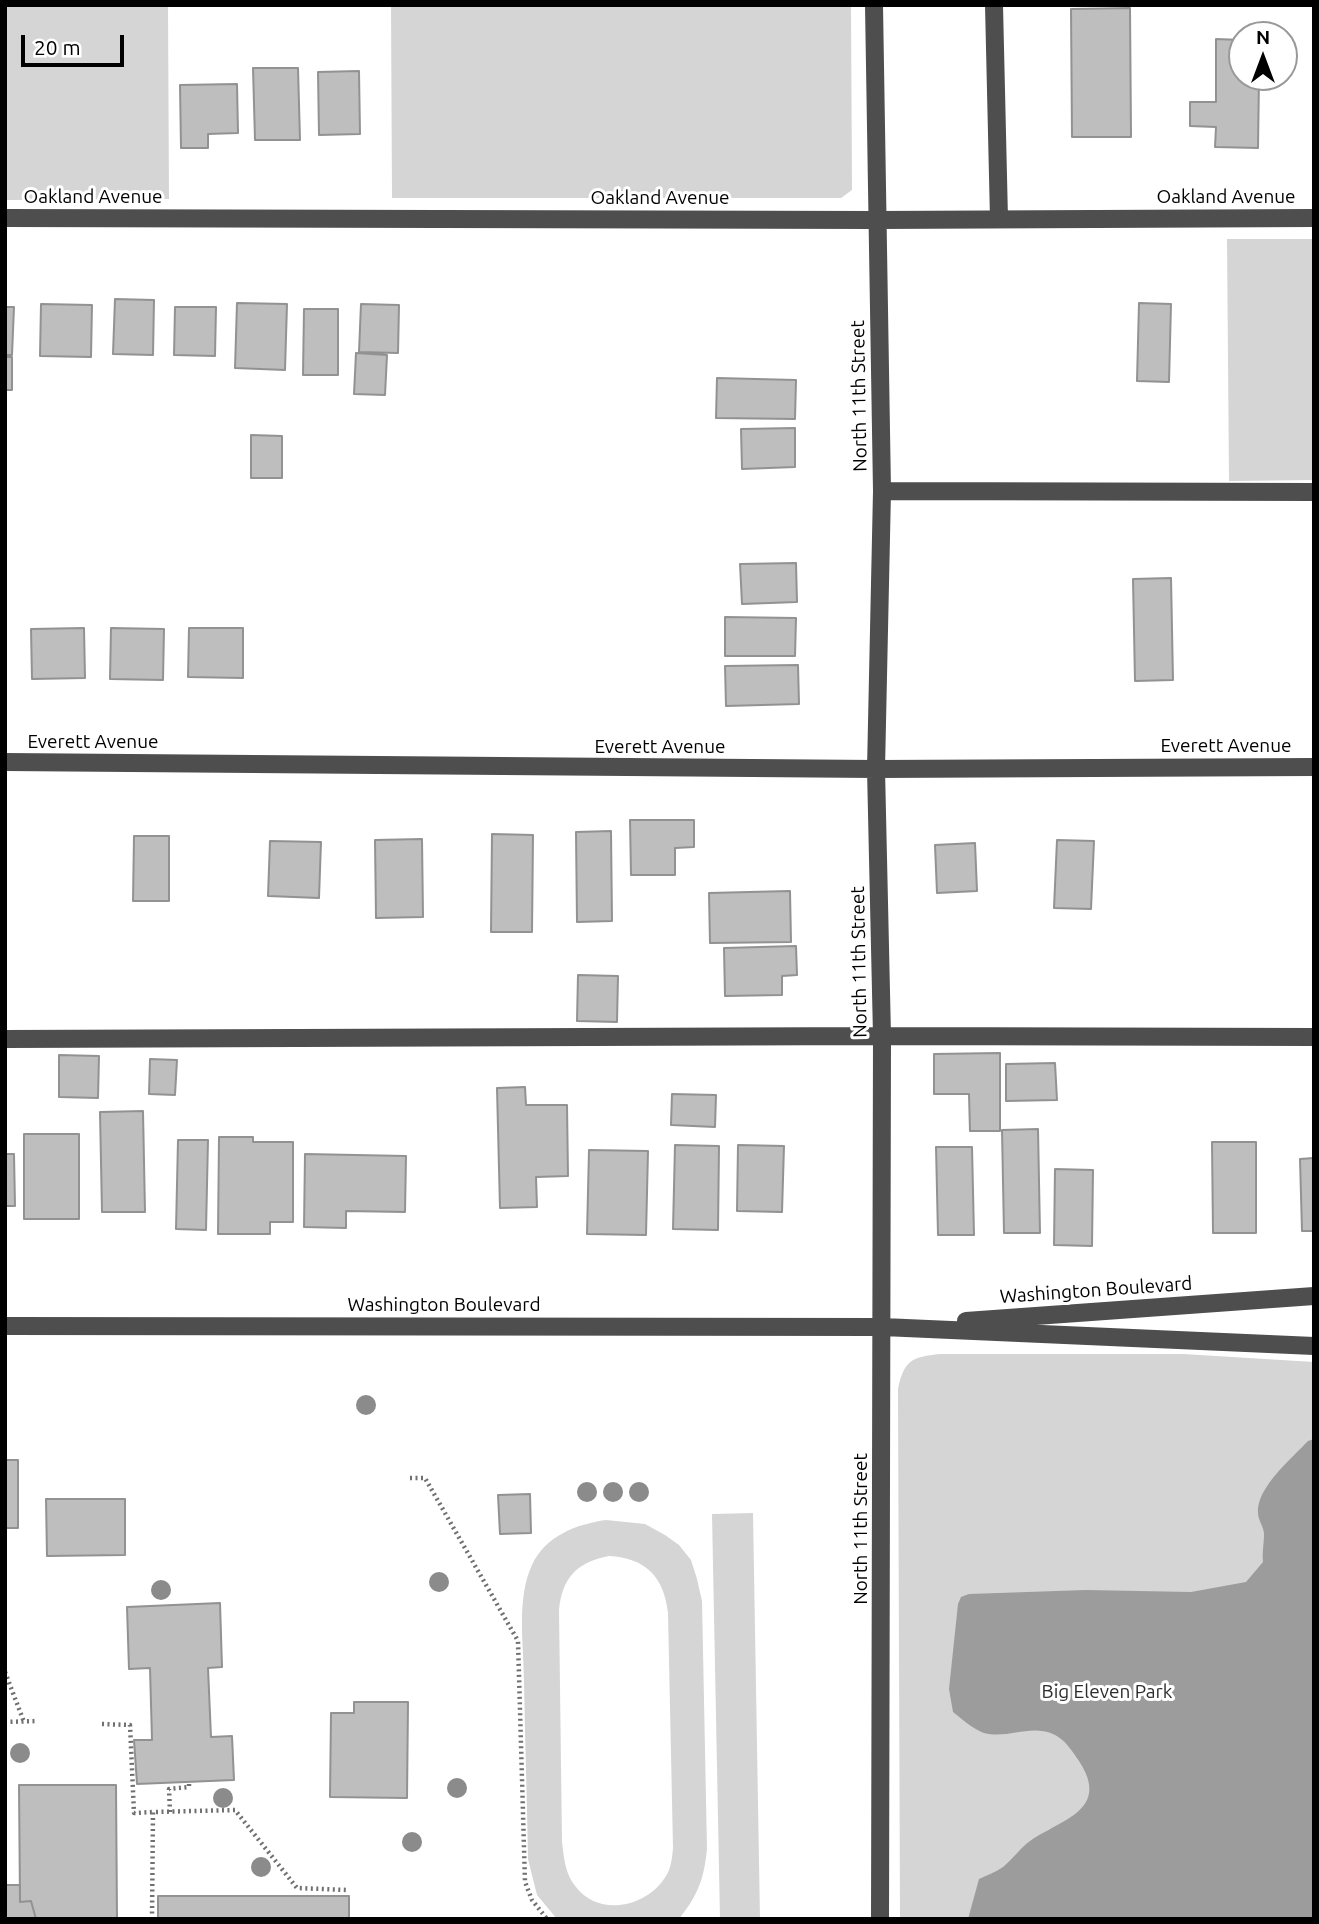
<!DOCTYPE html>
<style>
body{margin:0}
#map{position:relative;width:1319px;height:1924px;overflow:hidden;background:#fff;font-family:Ubuntu,sans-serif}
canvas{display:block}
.frame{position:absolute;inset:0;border:7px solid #000;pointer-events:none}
.north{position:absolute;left:1228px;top:21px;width:70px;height:70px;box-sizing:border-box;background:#fff;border:2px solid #999;border-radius:50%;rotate:0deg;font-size:19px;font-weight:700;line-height:28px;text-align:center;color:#000}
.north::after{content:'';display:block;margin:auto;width:24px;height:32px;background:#000;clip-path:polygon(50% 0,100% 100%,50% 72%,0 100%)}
.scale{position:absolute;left:21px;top:35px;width:103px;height:32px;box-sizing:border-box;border:4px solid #000;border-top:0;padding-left:9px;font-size:21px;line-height:24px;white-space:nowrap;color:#000;-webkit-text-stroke:5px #fff;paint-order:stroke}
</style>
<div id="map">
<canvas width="1319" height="1924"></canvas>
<div class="frame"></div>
<div class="north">N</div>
<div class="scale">20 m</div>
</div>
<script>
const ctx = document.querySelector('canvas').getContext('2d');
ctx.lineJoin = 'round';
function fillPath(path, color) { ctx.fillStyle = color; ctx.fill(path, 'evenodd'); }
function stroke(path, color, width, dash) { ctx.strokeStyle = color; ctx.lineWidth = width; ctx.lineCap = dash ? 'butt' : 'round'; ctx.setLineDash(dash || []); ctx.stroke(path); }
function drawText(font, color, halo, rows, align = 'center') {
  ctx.font = font + ' Ubuntu,sans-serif'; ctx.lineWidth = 6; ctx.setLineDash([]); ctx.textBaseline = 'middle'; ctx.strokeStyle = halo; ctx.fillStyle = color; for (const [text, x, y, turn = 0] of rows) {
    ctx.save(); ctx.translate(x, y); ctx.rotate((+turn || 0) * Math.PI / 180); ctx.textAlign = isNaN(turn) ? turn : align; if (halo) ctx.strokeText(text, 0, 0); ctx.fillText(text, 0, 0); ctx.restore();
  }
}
fillPath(new Path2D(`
 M 5,5 L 168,5 L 169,199 L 5,200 Z
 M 391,5 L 851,5 L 852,190 L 841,198 L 392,198 Z
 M 1227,239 L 1314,239 L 1314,480 L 1229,481 Z
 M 940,1354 L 1183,1354 L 1314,1362 L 1314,1919 L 900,1919 L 898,1389 C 904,1360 912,1357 940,1354 Z
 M 753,1513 L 760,1919 L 720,1919 L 712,1514 Z
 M 606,1520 L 645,1524 L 665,1535 L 679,1545 L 691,1560 L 697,1579 L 702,1601 L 707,1849 C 704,1879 698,1895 679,1919 L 557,1919 L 537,1895 L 528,1859 C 527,1800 525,1741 524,1682 C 524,1646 516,1599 532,1565 C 545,1536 577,1524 606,1520 ZM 609,1556 C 646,1558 664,1577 668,1613 L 673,1848 C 672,1859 671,1870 664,1879 C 645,1907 599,1917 576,1887 C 565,1874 564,1858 562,1842 L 559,1610 C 562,1578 577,1562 609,1556 Z`), '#d5d5d5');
fillPath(new Path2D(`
 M 1314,1439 L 1314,1919 L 968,1919 L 979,1879 C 987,1875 996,1872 1003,1867 C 1013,1859 1020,1848 1030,1841 C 1062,1819 1111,1810 1079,1761 C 1072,1751 1065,1739 1053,1734 C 1030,1724 1008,1739 984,1733 C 973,1729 962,1719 953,1712 L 949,1689 L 958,1604 L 961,1597 L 969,1594 L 1086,1590 L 1191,1592 L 1246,1582 L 1263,1562 C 1262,1552 1264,1544 1264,1534 C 1264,1527 1258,1520 1258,1513 C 1256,1488 1292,1458 1308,1441 Z`), '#9c9c9c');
const building = new Path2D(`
 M 1130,8 L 1131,137 L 1072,137 L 1071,9 Z
 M 1216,39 L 1242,40 L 1242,77 L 1259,77 L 1258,148 L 1215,147 L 1216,127 L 1190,126 L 1190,102 L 1216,102 Z
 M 253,68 L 298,68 L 300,140 L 255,140 Z
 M 359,71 L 360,134 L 319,135 L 318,72 Z
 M 237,84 L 238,133 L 208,134 L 208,148 L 181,148 L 180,85 Z
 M 115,299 L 154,300 L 153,355 L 113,354 Z
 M 237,303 L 287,304 L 285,370 L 235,368 Z
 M 1139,303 L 1171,304 L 1169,382 L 1137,381 Z
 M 41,304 L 92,305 L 91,357 L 40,356 Z
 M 361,304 L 399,305 L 398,353 L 359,352 Z
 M 5,307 L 14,307 L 12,355 L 5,355 Z
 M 175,307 L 216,307 L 215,356 L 174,355 Z
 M 304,309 L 338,309 L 338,375 L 303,375 Z
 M 356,353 L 387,355 L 385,395 L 354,394 Z
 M 5,357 L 12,357 L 12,390 L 5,390 Z
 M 717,378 L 796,380 L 795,419 L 716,418 Z
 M 795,428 L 795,467 L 742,469 L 741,429 Z
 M 251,435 L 282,436 L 282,478 L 251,478 Z
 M 796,563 L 797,602 L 742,604 L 740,564 Z
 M 1171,578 L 1173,680 L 1135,681 L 1133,579 Z
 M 725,617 L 796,618 L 795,656 L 725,656 Z
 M 84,628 L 85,678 L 32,679 L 31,629 Z
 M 111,628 L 164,629 L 163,680 L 110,679 Z
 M 189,628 L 243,628 L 243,678 L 188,677 Z
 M 798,665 L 799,704 L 726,706 L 725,666 Z
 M 630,820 L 694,820 L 694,847 L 675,848 L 675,875 L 631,875 Z
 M 611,831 L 612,921 L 577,922 L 576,832 Z
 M 492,834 L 533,835 L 532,932 L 491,932 Z
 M 134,836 L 169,836 L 169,901 L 133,901 Z
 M 422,839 L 423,917 L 376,918 L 375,840 Z
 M 1057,840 L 1094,841 L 1091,909 L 1054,908 Z
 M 270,841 L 321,842 L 319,898 L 268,896 Z
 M 975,843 L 977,891 L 937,893 L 935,845 Z
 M 790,891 L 791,942 L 710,943 L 709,893 Z
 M 796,946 L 797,975 L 782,976 L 782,995 L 725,996 L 724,948 Z
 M 578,975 L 618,976 L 617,1022 L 577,1021 Z
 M 1000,1053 L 1000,1131 L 970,1131 L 969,1094 L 934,1094 L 934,1054 Z
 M 59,1055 L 99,1056 L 98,1098 L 59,1097 Z
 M 150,1059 L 177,1060 L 175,1095 L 149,1094 Z
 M 1055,1063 L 1057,1100 L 1006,1101 L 1006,1064 Z
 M 525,1087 L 526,1105 L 567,1105 L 568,1176 L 536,1177 L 537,1207 L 500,1208 L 497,1088 Z
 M 672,1094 L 716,1095 L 715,1127 L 671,1125 Z
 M 143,1111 L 145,1212 L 102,1212 L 100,1112 Z
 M 1038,1129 L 1040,1233 L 1004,1233 L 1002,1130 Z
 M 24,1134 L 79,1134 L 79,1219 L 24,1219 Z
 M 219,1137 L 253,1137 L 253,1142 L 293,1142 L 293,1222 L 270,1222 L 270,1234 L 218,1234 Z
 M 178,1140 L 208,1140 L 206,1230 L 176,1229 Z
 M 1212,1142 L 1256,1142 L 1256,1233 L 1213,1233 Z
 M 675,1145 L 719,1146 L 718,1230 L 673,1229 Z
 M 738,1145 L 784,1146 L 782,1212 L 737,1211 Z
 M 936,1147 L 972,1147 L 974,1235 L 938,1235 Z
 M 589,1150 L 648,1151 L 646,1235 L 587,1234 Z
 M 5,1154 L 14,1154 L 15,1206 L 5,1206 Z
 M 305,1154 L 406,1156 L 405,1212 L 346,1211 L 346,1228 L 304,1227 Z
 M 1314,1158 L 1314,1231 L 1302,1231 L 1300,1159 Z
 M 1055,1169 L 1093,1170 L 1092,1246 L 1054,1245 Z
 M 5,1460 L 18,1460 L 18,1528 L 5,1528 Z
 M 530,1494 L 531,1533 L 500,1534 L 498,1495 Z
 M 46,1499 L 125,1499 L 125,1555 L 47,1556 Z
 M 220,1603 L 222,1667 L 208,1668 L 211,1737 L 232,1736 L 234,1780 L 137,1784 L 134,1740 L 152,1740 L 150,1668 L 129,1669 L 127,1607 Z
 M 354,1702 L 408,1702 L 407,1798 L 330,1797 L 331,1713 L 354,1713 Z
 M 19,1785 L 116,1785 L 117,1919 L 36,1919 L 31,1901 L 20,1902 Z
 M 5,1885 L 20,1885 L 20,1902 L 31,1901 L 36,1919 L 5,1919 Z
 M 158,1896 L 349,1896 L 349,1919 L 158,1919 Z`);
fillPath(building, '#bebebe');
stroke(building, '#929292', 2);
stroke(new Path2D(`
 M 410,1478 L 425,1478 L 518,1641 L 525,1882 L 532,1900 L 547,1919
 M 5,1672 L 24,1722
 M 5,1722 L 37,1721
 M 102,1724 L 130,1725 L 134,1813 L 153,1812
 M 170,1812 L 169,1789 L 189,1787 L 189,1782
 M 152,1919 L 153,1812 L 235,1810 L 297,1888 L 347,1890`), '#707070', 4.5, [2, 3.5]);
stroke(new Path2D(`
 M 874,5 L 882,491 L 876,769 L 882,1036 L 880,1919
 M 994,5 L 999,219
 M 5,218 L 876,220 L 1314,218
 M 882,491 L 1314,492
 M 5,762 L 876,769 L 1314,767
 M 5,1039 L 882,1036 L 1314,1037
 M 966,1321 L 1314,1296
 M 5,1326 L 883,1327 L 1314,1346`), '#4e4e4e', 18);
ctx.fillStyle = '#8b8b8b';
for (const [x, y] of [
 [366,1405],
 [587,1492],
 [613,1492],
 [639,1492],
 [439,1582],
 [161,1590],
 [20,1753],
 [457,1788],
 [223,1798],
 [412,1842],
 [261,1867]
]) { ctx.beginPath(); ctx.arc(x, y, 10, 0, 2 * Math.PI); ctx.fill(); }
drawText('19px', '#000', '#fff', [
 ["Oakland Avenue",93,197],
 ["Oakland Avenue",1226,197],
 ["Oakland Avenue",660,198],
 ["North 11th Street",859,396,-91],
 ["Everett Avenue",93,742],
 ["Everett Avenue",1226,746],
 ["Everett Avenue",660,747],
 ["North 11th Street",859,962,-91],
 ["Washington Boulevard",1096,1290,-4],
 ["Washington Boulevard",444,1305],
 ["North 11th Street",861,1529,-90]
]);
drawText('19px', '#2c2c2c', '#fff', [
 ["Big Eleven Park",1107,1692]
]);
</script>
